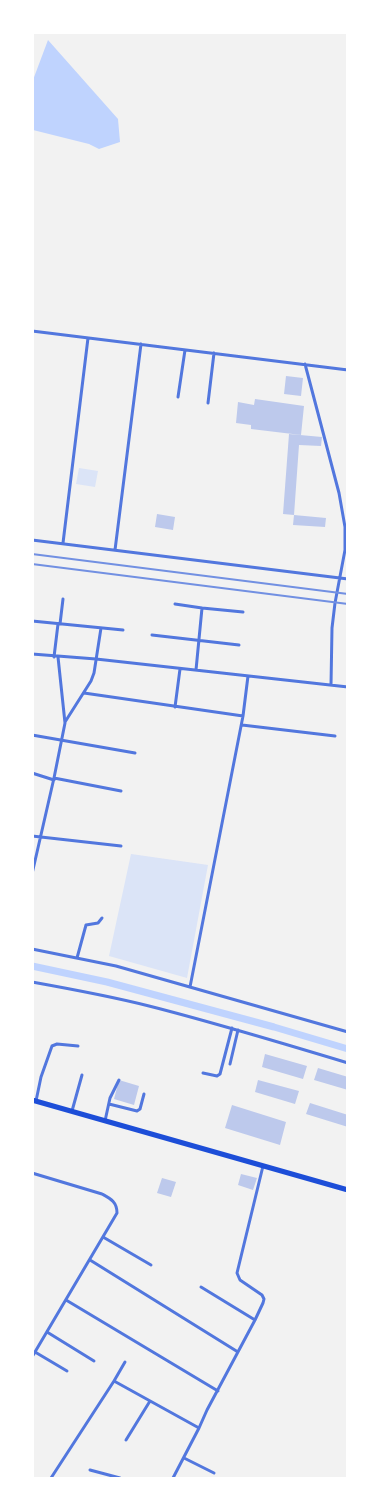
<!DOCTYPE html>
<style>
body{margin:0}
#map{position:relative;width:380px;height:1511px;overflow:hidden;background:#f2f2f2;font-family:"Fira Sans",sans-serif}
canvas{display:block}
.frame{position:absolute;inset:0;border:34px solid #fff;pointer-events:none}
</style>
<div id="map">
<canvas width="380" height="1511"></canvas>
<div class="frame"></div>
</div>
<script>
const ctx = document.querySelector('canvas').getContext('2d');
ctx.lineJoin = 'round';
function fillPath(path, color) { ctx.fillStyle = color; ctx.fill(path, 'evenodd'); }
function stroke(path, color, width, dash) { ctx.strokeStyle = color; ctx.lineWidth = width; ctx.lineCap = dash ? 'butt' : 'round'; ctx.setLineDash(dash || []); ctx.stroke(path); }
fillPath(new Path2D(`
 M 79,468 L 98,471 L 95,487 L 76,484 Z
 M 131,854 L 208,865 L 187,978 L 109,956 Z`), '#dbe4f7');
fillPath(new Path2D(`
 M 48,40 L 118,119 L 120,142 L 99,149 L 89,144 L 33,130 L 33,80 Z`), '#bfd3fe');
stroke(new Path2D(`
 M 32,966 L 107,982 L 274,1027 L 348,1049`), '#bfd3fe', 7);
fillPath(new Path2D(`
 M 286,376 L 303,378 L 301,396 L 284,394 Z
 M 255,399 L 304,406 L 301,435 L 251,429 L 251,425 L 236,423 L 238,402 L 254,405 Z
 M 289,434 L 322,437 L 321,446 L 299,445 L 294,515 L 283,514 Z
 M 157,514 L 175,517 L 173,530 L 155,527 Z
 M 294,515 L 326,518 L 325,527 L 293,525 Z
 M 265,1054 L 307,1066 L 303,1079 L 262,1067 Z
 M 318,1068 L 348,1077 L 348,1090 L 314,1080 Z
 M 119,1080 L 139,1086 L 134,1105 L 114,1099 Z
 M 258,1080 L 299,1091 L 295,1104 L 255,1092 Z
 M 310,1103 L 348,1115 L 348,1127 L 306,1114 Z
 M 232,1105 L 286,1122 L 280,1145 L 225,1128 Z
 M 241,1174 L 257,1178 L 253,1190 L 238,1185 Z
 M 162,1178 L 176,1182 L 171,1197 L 157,1193 Z`), '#bdc9ec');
stroke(new Path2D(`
 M 32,331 L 348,370
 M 305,364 L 339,493 L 345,527 L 345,550 L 335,603 L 332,628 L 331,685
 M 178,397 L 185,350
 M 208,403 L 214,353
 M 32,540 L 348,579
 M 63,543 L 88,338
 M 115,550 L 141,344
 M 175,604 L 202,608 L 196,670
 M 202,608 L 243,612
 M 32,621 L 123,630
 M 60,624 L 63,599
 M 152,635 L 239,645
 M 32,654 L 96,659 L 348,687
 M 54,657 L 58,624
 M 84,693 L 243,716 L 190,987
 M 175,707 L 180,669
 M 243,716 L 248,676
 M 65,722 L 91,681 L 94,673 L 101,628
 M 242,725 L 335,736
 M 32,735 L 135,753
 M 32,773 L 54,780
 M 54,778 L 121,791
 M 32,836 L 121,846
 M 32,874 L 54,778 L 65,723 L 58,657
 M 32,949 L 116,966 L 348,1032
 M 77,958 L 86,925 L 98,923 L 102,918
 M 32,982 C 71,989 110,996 149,1006 C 216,1023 282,1043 348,1063
 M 230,1064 L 238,1030
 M 203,1073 L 217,1076 L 220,1074 L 232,1028
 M 36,1101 L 41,1077 L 52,1046 L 57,1044 L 78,1046
 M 109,1104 L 137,1111 L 140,1109 L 144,1094
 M 72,1111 L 82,1075
 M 105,1121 L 110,1098 L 119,1080
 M 32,1173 L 102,1194 C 111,1199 117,1202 117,1213 L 32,1357
 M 103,1237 L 151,1265
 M 90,1260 L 238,1352
 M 201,1287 L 255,1320
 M 66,1300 L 218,1391
 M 47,1332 L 94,1361
 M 35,1352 L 67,1371
 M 114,1381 L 125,1362
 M 126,1440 L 150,1401
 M 184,1458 L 214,1473
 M 90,1470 L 120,1478
 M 51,1478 L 114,1381 L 199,1428
 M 173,1478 L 199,1428 L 207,1410 L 255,1320 L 263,1303 L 264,1299 L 262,1295 L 240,1280 L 237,1273 L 263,1166`), '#5277de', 3);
stroke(new Path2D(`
 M 32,1100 L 348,1190`), '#1d4ed8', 5);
stroke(new Path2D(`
 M 32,554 L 348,594
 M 32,564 L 348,604`), '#7290e2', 2);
</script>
